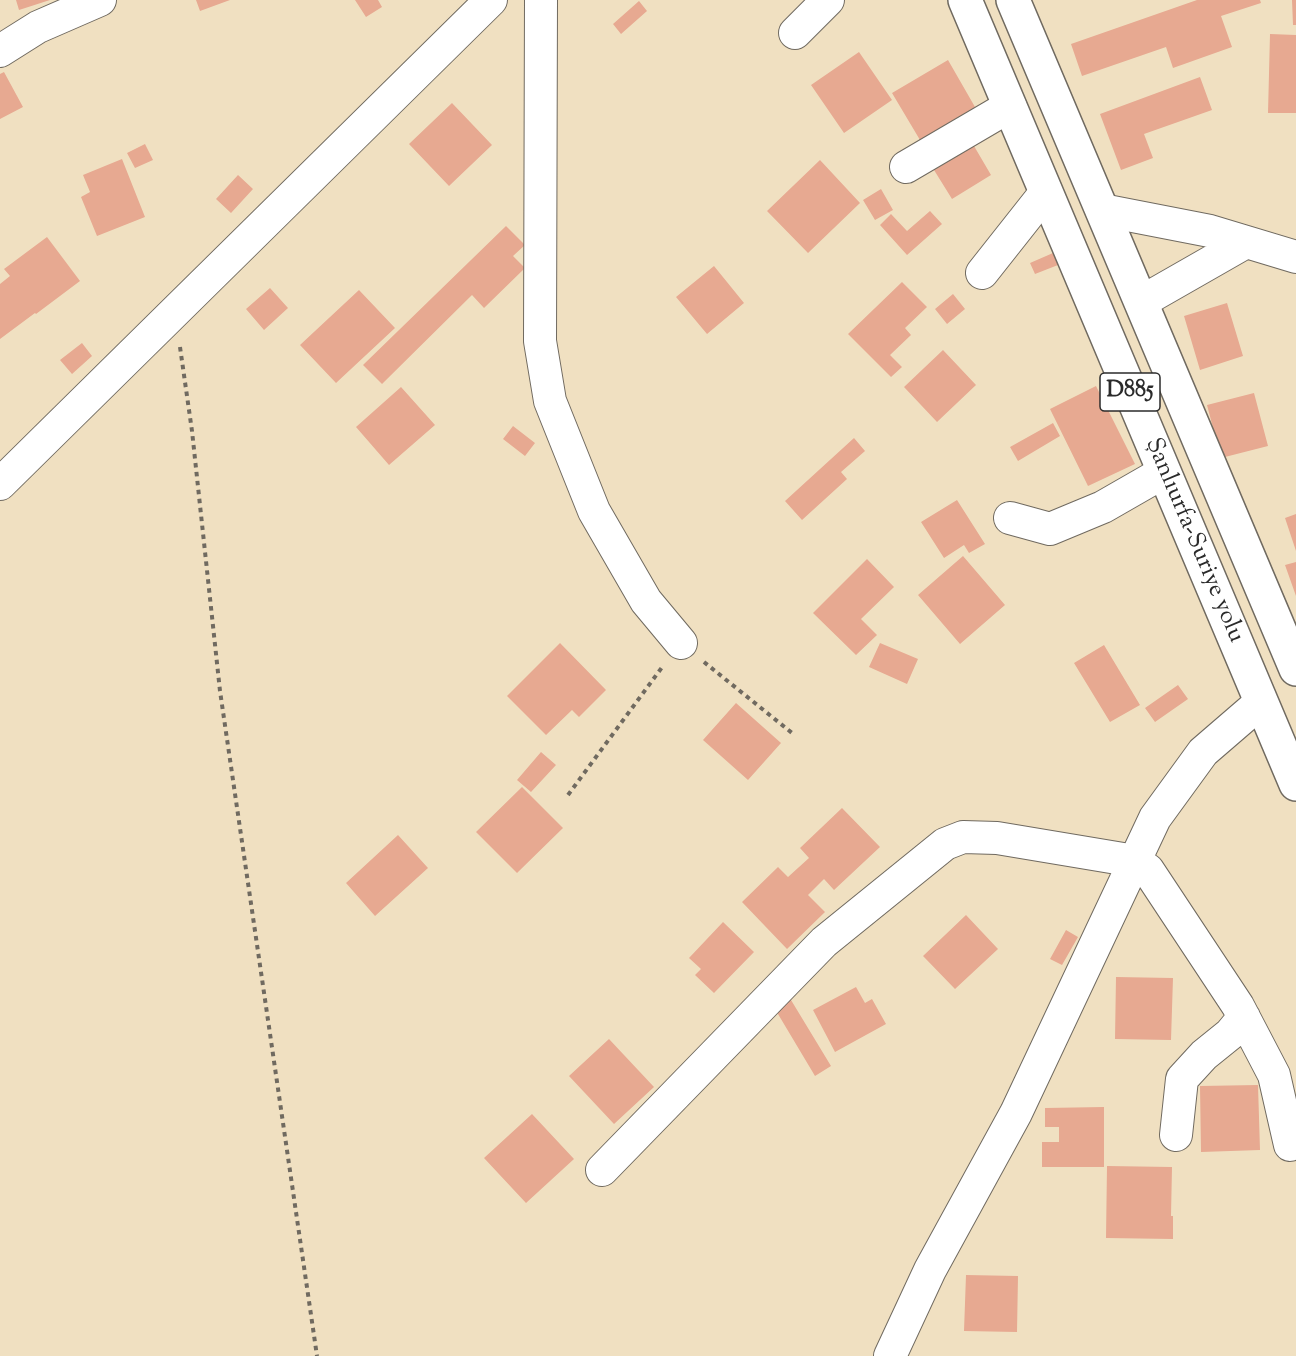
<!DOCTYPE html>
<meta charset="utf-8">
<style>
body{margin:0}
canvas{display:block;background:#f0e0c1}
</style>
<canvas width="1296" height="1356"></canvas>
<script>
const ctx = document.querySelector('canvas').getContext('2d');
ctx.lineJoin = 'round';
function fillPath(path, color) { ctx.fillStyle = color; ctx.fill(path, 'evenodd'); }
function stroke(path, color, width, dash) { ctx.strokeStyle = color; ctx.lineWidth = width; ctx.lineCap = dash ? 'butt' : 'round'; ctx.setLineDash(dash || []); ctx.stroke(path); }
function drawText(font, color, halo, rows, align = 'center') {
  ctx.font = font + ' "Sorts Mill Goudy",serif'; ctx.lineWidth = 4.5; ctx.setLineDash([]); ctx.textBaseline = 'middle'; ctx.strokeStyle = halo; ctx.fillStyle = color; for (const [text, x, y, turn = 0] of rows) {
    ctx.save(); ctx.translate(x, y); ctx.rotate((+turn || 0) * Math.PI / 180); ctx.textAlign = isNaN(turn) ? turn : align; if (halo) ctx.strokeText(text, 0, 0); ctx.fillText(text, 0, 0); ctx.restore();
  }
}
fillPath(new Path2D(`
 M 16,0 L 50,0 L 19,10 Z
 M 196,0 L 230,0 L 200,11 Z
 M 355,0 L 378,0 L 382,7 L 366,17 Z
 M 1197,0 L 1260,0 L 1261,3 L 1221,16 L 1232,47 L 1173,68 L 1166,47 L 1082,76 L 1071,44 Z
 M 1292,0 L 1296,0 L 1296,25 L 1293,25 Z
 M 639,1 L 647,11 L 621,34 L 613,24 Z
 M 1270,34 L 1296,35 L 1296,113 L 1268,113 Z
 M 859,52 L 892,100 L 844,133 L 811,85 Z
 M 948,60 L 975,107 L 920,140 L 892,93 Z
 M 4,72 L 23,107 L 0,119 L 0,74 Z
 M 1200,77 L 1212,110 L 1144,134 L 1153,158 L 1121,170 L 1100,114 Z
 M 452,103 L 492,145 L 449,186 L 409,144 Z
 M 145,144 L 153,160 L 135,168 L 127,153 Z
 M 974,146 L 991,175 L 952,199 L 934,170 Z
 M 122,159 L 145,217 L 97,236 L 81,197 L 90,192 L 83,175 Z
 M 820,160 L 860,203 L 808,253 L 767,211 Z
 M 238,175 L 253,189 L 231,213 L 216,199 Z
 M 881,189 L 893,210 L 875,220 L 863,200 Z
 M 930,211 L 942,224 L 907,255 L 880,225 L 891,214 L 907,231 Z
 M 506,226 L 525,245 L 513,256 L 525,268 L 484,308 L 472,295 L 382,384 L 363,365 Z
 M 47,237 L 80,281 L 36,314 L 35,313 L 0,339 L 0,284 L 10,276 L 4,269 Z
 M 1053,253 L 1058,265 L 1035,274 L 1030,263 Z
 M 714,266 L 744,303 L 707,334 L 676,297 Z
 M 902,282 L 927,307 L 905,328 L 911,335 L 890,355 L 902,367 L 891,377 L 848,334 Z
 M 270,288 L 288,308 L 264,330 L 246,309 Z
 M 359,290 L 395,328 L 336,383 L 300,345 Z
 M 953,294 L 965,309 L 947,324 L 935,309 Z
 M 1227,303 L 1243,356 L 1200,370 L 1184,316 Z
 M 82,343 L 92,356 L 72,374 L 60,360 Z
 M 943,350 L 976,385 L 937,422 L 904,387 Z
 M 1096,386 L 1135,464 L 1088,486 L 1050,409 Z
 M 401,387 L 435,425 L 389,465 L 356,427 Z
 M 1254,393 L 1268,446 L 1221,458 L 1207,405 Z
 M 1053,423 L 1060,436 L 1018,461 L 1010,447 Z
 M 513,426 L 535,443 L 525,456 L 503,439 Z
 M 854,438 L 865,451 L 841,472 L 847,479 L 802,520 L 785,501 Z
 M 957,500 L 985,544 L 969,553 L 964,545 L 944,558 L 921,522 Z
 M 1296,514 L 1296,551 L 1285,518 Z
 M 963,556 L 1005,605 L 960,644 L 918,595 Z
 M 867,559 L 894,587 L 861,619 L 877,635 L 856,655 L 813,613 Z
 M 1296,562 L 1296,596 L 1285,565 Z
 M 560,643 L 606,690 L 579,717 L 572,710 L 546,735 L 507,696 Z
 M 880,643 L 918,659 L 907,684 L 869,667 Z
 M 1104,645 L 1140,705 L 1110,722 L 1074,663 Z
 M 1178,685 L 1188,699 L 1155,722 L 1145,708 Z
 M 736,703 L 781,743 L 748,780 L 703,740 Z
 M 541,752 L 556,765 L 531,792 L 517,780 Z
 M 522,787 L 563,828 L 517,873 L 476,832 Z
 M 842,808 L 880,847 L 834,890 L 824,879 L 808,895 L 825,912 L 787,949 L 742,902 L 778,867 L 788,877 L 809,858 L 800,848 Z
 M 398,835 L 428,868 L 375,916 L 346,883 Z
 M 966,915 L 998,949 L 955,989 L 923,956 Z
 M 723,922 L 754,952 L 714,993 L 695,975 L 701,969 L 689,958 Z
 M 1066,930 L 1078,937 L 1062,965 L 1050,959 Z
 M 1116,977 L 1173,978 L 1171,1040 L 1115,1039 Z
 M 856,987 L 865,1003 L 872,999 L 886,1024 L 835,1052 L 813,1010 Z
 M 791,1000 L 831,1066 L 815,1076 L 775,1009 Z
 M 609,1039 L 654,1087 L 614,1124 L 569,1076 Z
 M 1258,1085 L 1260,1150 L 1201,1152 L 1200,1086 Z
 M 1104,1107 L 1104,1167 L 1042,1167 L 1042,1142 L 1059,1142 L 1059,1127 L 1045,1127 L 1045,1108 Z
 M 532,1114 L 574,1159 L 526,1203 L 484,1158 Z
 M 1107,1166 L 1172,1167 L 1171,1216 L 1173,1216 L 1173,1239 L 1106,1238 Z
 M 966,1275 L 1018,1276 L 1017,1332 L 964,1331 Z`), '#e7a991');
const minor = new Path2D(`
 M 541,0 L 540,341 L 550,401 L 594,511 L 646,601 L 681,643
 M 795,33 L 828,0
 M 0,51 L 38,27 L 100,0
 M 906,167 L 1010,106
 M 1102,210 L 1210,231 L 1296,257
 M 982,273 L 1046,192
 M 1141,302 L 1246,242
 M 0,484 L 491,0
 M 1010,518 L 1050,529 L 1103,507 L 1164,472
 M 1176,1135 L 1182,1079 L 1204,1055 L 1230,1034 L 1244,1017
 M 602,1170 L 824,942 L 945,844 L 963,837 L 997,838 L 1135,861 L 1148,870 L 1238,1006 L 1274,1075 L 1290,1145
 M 890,1356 L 930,1270 L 1016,1113 L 1155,818 L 1203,752 L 1261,702`);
const highway = new Path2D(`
 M 965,0 L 1296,784
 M 1013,0 L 1296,669`);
stroke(minor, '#706a60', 34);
stroke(highway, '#706a60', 36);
stroke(new Path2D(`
 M 180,347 L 192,431 L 220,691 L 317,1356
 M 704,662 L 792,733
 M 568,795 L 663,666`), '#706a60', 4, [4.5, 4.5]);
stroke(minor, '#fff', 32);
stroke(highway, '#fff', 33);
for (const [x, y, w] of [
 [1130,392,60]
]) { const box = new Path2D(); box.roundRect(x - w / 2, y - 19, w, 38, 4.5); ctx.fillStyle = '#fff'; ctx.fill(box); stroke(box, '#2b2b2b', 1.5); }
drawText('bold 22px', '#2b2b2b', null, [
 ["D885",1130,392]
]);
drawText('24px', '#2b2b2b', '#fff', [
 ["Şanlıurfa-Suriye yolu",1193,541,67]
]);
</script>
